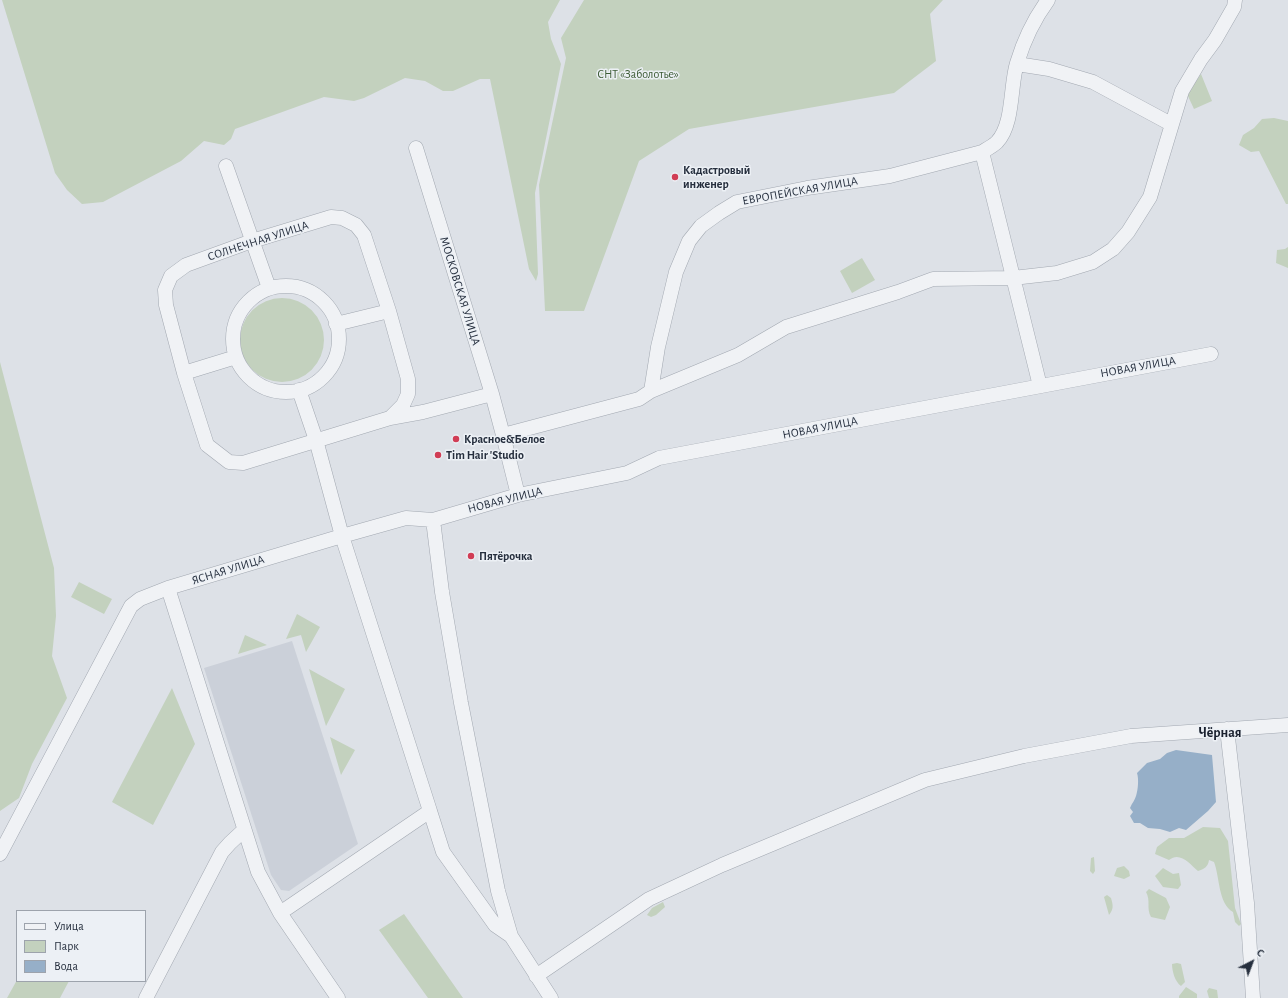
<!DOCTYPE html>
<meta charset="utf-8">
<style>
body{margin:0}
#map{position:relative;width:1288px;height:998px;overflow:hidden;background:#dde1e7;font-family:"Alegreya Sans",sans-serif}
canvas{display:block}
.legend{position:absolute;left:16px;top:910px;width:130px;height:72px;box-sizing:border-box;background:#ecf0f5;border:1px solid #9da3ac;margin:0;padding:5px 7px;list-style:none;font-size:12px;color:#262f3e}
.legend li{display:flex;align-items:center;gap:8px;height:20px}
.legend b{width:20px;border:1px solid #9da3ac}
.north{position:absolute;left:1232px;top:942px;width:40px;height:40px;-webkit-text-stroke:3px #ecf0f5;paint-order:stroke;rotate:42deg;font-size:11px;font-weight:700;line-height:16px;text-align:center;color:#262f3e}
.north::after{content:'';display:block;margin:auto;width:14px;height:18px;background:#262f3e;clip-path:polygon(50% 0,100% 100%,50% 72%,0 100%)}
</style>
<div id="map">
<canvas width="1288" height="998"></canvas>
<ul class="legend">
<li><b style="height:5px;background:#f0f2f5"></b>Улица</li>
<li><b style="height:11px;background:#c3d1be"></b>Парк</li>
<li><b style="height:11px;background:#96afc8"></b>Вода</li>
</ul>
<div class="north">С</div>
</div>
<script>
const ctx = document.querySelector('canvas').getContext('2d');
ctx.lineJoin = 'round';
function fillPath(path, color) { ctx.fillStyle = color; ctx.fill(path, 'evenodd'); }
function stroke(path, color, width, dash) { ctx.strokeStyle = color; ctx.lineWidth = width; ctx.lineCap = dash ? 'butt' : 'round'; ctx.setLineDash(dash || []); ctx.stroke(path); }
function drawText(font, color, halo, rows, align = 'center') {
  ctx.font = font + ' "Alegreya Sans",sans-serif'; ctx.lineWidth = 3; ctx.setLineDash([]); ctx.textBaseline = 'middle'; ctx.strokeStyle = halo; ctx.fillStyle = color; for (const [text, x, y, turn = 0] of rows) {
    ctx.save(); ctx.translate(x, y); ctx.rotate((+turn || 0) * Math.PI / 180); ctx.textAlign = isNaN(turn) ? turn : align; if (halo) ctx.strokeText(text, 0, 0); ctx.fillText(text, 0, 0); ctx.restore();
  }
}
fillPath(new Path2D(`
 M 292,641 L 358,844 L 289,891 L 281,890 L 271,875 L 204,668 Z`), '#cbd0d9');
fillPath(new Path2D(`
 M 2,0 L 560,0 L 548,22 L 551,39 L 561,64 L 535,193 L 538,274 L 536,281 L 529,269 L 490,79 L 480,79 L 453,91 L 443,91 L 425,81 L 405,78 L 364,98 L 354,101 L 324,97 L 235,129 L 231,139 L 224,145 L 204,141 L 181,161 L 103,202 L 82,204 L 67,190 L 55,173 Z
 M 584,0 L 943,0 L 930,14 L 936,61 L 894,93 L 689,129 L 639,161 L 584,311 L 545,311 L 539,185 L 566,58 L 561,38 Z
 M 1201,74 L 1212,101 L 1194,109 L 1187,94 Z
 M 1274,118 L 1288,121 L 1288,204 L 1286,204 L 1259,151 L 1251,152 L 1239,145 L 1243,135 L 1254,128 L 1262,119 Z
 M 1288,247 L 1288,268 L 1276,263 L 1277,250 L 1285,249 Z
 M 862,258 L 875,280 L 852,293 L 840,271 Z
 M240 340a42 42 0 1 1 84 0a42 42 0 1 1-84 0Z
 M 0,362 L 54,568 L 56,616 L 52,656 L 67,698 L 32,764 L 19,798 L 0,811 Z
 M 79,582 L 112,599 L 104,614 L 71,597 Z
 M 297,614 L 320,627 L 306,652 L 301,635 L 286,639 Z
 M 245,635 L 267,645 L 238,654 Z
 M 309,669 L 345,689 L 326,726 Z
 M 172,688 L 195,744 L 153,825 L 112,802 Z
 M 330,737 L 355,750 L 341,775 Z
 M 1203,827 L 1220,828 L 1228,841 L 1235,908 L 1241,924 L 1239,926 L 1235,922 L 1233,912 C 1218,903 1220,878 1214,862 L 1209,860 C 1208,867 1204,869 1198,871 C 1190,864 1180,851 1169,860 L 1155,854 L 1157,847 L 1169,838 L 1184,838 Z
 M 1094,857 L 1095,871 L 1093,874 L 1090,871 L 1091,858 Z
 M 1124,866 L 1129,871 L 1130,876 L 1124,879 L 1114,876 L 1117,868 Z
 M 1163,868 L 1173,874 L 1179,873 L 1181,885 L 1178,889 L 1163,887 L 1155,876 Z
 M 1149,889 L 1166,898 L 1170,907 L 1165,920 L 1151,917 C 1146,908 1151,901 1146,892 Z
 M 1107,895 L 1111,898 C 1113,905 1114,909 1109,915 L 1104,897 Z
 M 663,902 L 665,907 L 656,915 L 651,917 L 647,915 L 652,908 Z
 M 404,914 L 463,998 L 428,998 L 379,930 Z
 M 1177,963 L 1181,964 L 1185,982 L 1181,986 C 1175,982 1172,971 1172,964 Z
 M 17,980 L 17,981 L 69,981 L 60,998 L 7,998 Z
 M 1186,987 L 1197,994 L 1197,998 L 1179,998 L 1179,996 Z
 M 1209,988 L 1217,990 L 1218,998 L 1209,998 L 1207,991 Z`), '#c3d1be');
fillPath(new Path2D(`
 M 1176,750 L 1212,755 L 1216,802 L 1208,811 L 1186,830 L 1179,828 L 1170,832 L 1160,829 L 1148,828 L 1140,823 L 1134,823 L 1130,816 L 1133,812 L 1130,808 C 1132,803 1135,800 1136,796 C 1138,790 1139,779 1137,773 L 1147,763 L 1160,759 L 1167,753 Z`), '#96afc8');
const minor = new Path2D(`
 M 1017,64 L 1049,69 L 1093,82 L 1171,124
 M 416,148 L 492,394 L 503,435
 M 226,166 L 269,288
 M233 339a53 53 0 1 1 106 0a53 53 0 1 1-106 0Z
 M 336,324 L 389,311
 M 236,357 L 184,373 L 207,445 L 229,462 L 243,463 L 390,418 L 423,412 L 492,394
 M 184,373 L 166,305 L 165,290 L 171,276 L 186,265 L 252,241 L 331,217 L 342,218 L 356,225 L 364,235 L 389,311 L 408,379 L 408,394 L 403,405 L 390,418
 M 1040,386 L 982,152 C 987,149 993,146 997,142 C 1014,124 1010,85 1017,63 C 1024,40 1034,19 1048,0
 M 299,390 L 316,440 L 342,536 L 406,518 L 433,520 L 518,495 L 627,473 L 659,458 L 1211,354
 M 651,391 L 658,347 L 676,272 L 689,241 L 701,226 L 719,213 L 737,202 L 807,188 L 890,176 L 982,152
 M 518,495 L 503,435 L 639,399 L 651,391 L 738,355 L 786,327 L 898,292 L 933,279 L 1013,278 L 1057,273 L 1093,262 L 1113,249 L 1128,232 L 1150,197 L 1182,91 L 1201,59 L 1215,40 L 1234,7 L 1235,0
 M 433,520 L 442,592 L 461,703 L 498,891 L 511,936 L 551,998
 M 1227,729 L 1247,903 L 1253,998
 M 0,854 L 131,606 L 140,599 L 168,588
 M 280,913 L 430,811 L 443,852 L 495,925 L 511,936
 M 536,976 L 649,899 L 722,865 L 925,780 L 1024,756 L 1131,736 L 1288,725
 M 146,998 L 222,852 L 230,843 L 244,830
 M 338,998 L 280,913 L 258,872 L 168,588 L 342,536 L 430,811`);
stroke(minor, '#a2a8b1', 15);
stroke(minor, '#f0f2f5', 14);
for (const [x, y, r, color] of [
 [675,177,4,"#d13d55"],
 [456,439,4,"#d13d55"],
 [438,455,4,"#d13d55"],
 [471,556,4,"#d13d55"]
]) { const dot = new Path2D(); dot.arc(x, y, r, 0, 2 * Math.PI); ctx.fillStyle = color; ctx.fill(dot); stroke(dot, '#ecf0f5', 1.5); }
drawText('12px', '#3b5a33', '#ecf0f5', [
 ["СНТ «Заболотье»",638,74]
]);
drawText('bold 12px', '#262f3e', '#ecf0f5', [
 ["Кадастровый",683,170],
 ["инженер",683,184],
 ["Красное&Белое",464,439],
 ["Tim Hair 'Studio",446,455],
 ["Пятёрочка",479,556]
], 'left');
drawText('12px', '#262f3e', '#ecf0f5', [
 ["ЕВРОПЕЙСКАЯ УЛИЦА",800,191,-10],
 ["СОЛНЕЧНАЯ УЛИЦА",258,241,-18],
 ["МОСКОВСКАЯ УЛИЦА",460,291,73],
 ["НОВАЯ УЛИЦА",1138,367,-10],
 ["НОВАЯ УЛИЦА",820,428,-11],
 ["НОВАЯ УЛИЦА",505,500,-14],
 ["ЯСНАЯ УЛИЦА",228,570,-17]
]);
drawText('bold 14px', '#19202e', '#ecf0f5', [
 ["Чёрная",1220,733]
]);
</script>
